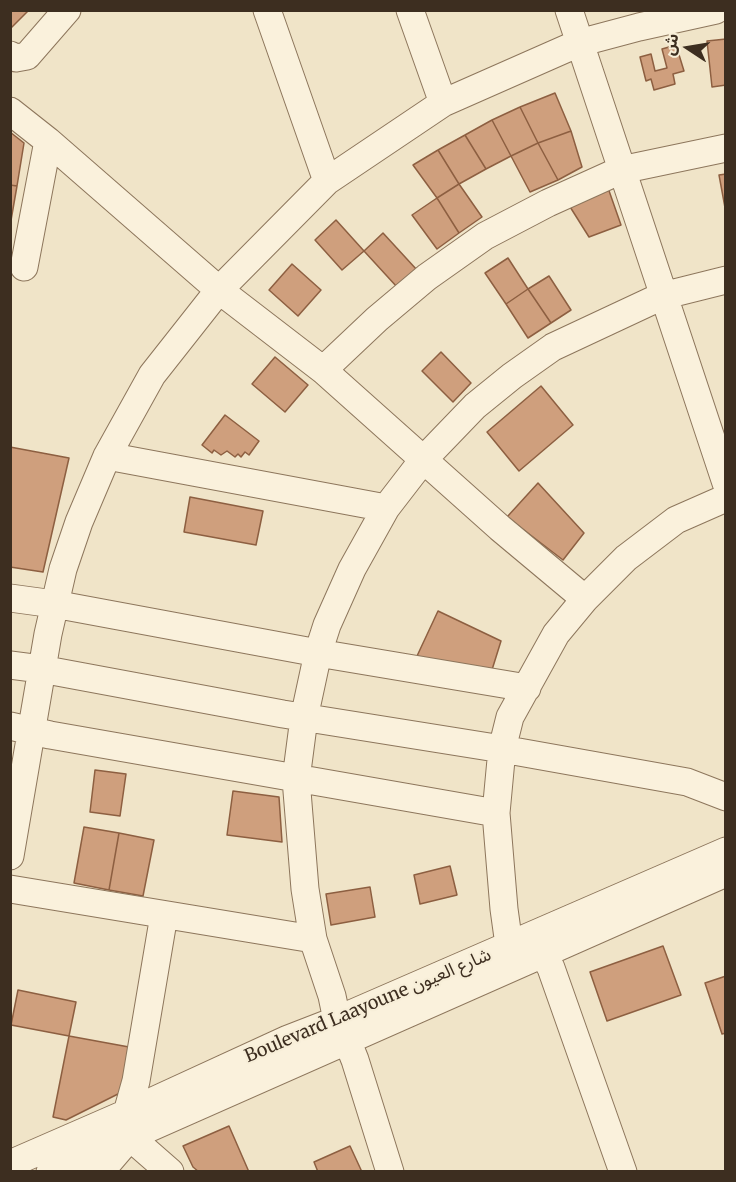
<!DOCTYPE html>
<meta charset="utf-8">
<style>
body{margin:0}
#map{position:relative;width:736px;height:1182px;overflow:hidden;background:#f0e4c8;font-family:Merriweather,"Noto Sans Arabic",serif}
canvas{display:block}
.frame{position:absolute;inset:0;border:12px solid #3d2e20;pointer-events:none}
.north{position:absolute;left:658px;top:18px;width:60px;height:60px;-webkit-text-stroke:4px #f7eed8;paint-order:stroke;rotate:282deg;font-size:16px;font-weight:700;line-height:24px;text-align:center;color:#3d2e20}
.north::after{content:'';display:block;margin:auto;width:21px;height:27px;background:#3d2e20;clip-path:polygon(50% 0,100% 100%,50% 72%,0 100%)}
</style>
<div id="map">
<canvas width="736" height="1182"></canvas>
<div class="frame"></div>
<div class="north">ش</div>
</div>
<script>
const ctx = document.querySelector('canvas').getContext('2d');
ctx.lineJoin = 'round';
function fillPath(path, color) { ctx.fillStyle = color; ctx.fill(path, 'evenodd'); }
function stroke(path, color, width, dash) { ctx.strokeStyle = color; ctx.lineWidth = width; ctx.lineCap = dash ? 'butt' : 'round'; ctx.setLineDash(dash || []); ctx.stroke(path); }
function drawText(font, color, halo, rows, align = 'center') {
  ctx.font = font + ' Merriweather,"Noto Sans Arabic",serif'; ctx.lineWidth = 4.5; ctx.setLineDash([]); ctx.textBaseline = 'middle'; ctx.strokeStyle = halo; ctx.fillStyle = color; for (const [text, x, y, turn = 0] of rows) {
    ctx.save(); ctx.translate(x, y); ctx.rotate((+turn || 0) * Math.PI / 180); ctx.textAlign = isNaN(turn) ? turn : align; if (halo) ctx.strokeText(text, 0, 0); ctx.fillText(text, 0, 0); ctx.restore();
  }
}
const building = new Path2D(`
 M 10,10 L 29,10 L 10,29 Z
 M 726,39 L 726,85 L 712,87 L 707,41 Z
 M 676,45 L 684,71 L 673,74 L 675,84 L 654,90 L 651,79 L 646,81 L 640,57 L 651,54 L 655,71 L 667,68 L 662,49 Z
 M 555,93 L 571,131 L 538,143 L 520,107 Z
 M 520,107 L 538,143 L 511,156 L 492,120 Z
 M 492,120 L 511,156 L 486,169 L 465,135 Z
 M 571,131 L 582,167 L 558,180 L 538,143 Z
 M 10,132 L 24,143 L 17,186 L 10,185 Z
 M 465,135 L 486,169 L 459,184 L 438,150 Z
 M 538,143 L 558,180 L 530,192 L 511,156 Z
 M 438,150 L 459,184 L 437,198 L 413,165 Z
 M 726,174 L 726,213 L 719,175 Z
 M 459,184 L 482,217 L 459,233 L 437,198 Z
 M 10,185 L 17,186 L 10,226 Z
 M 607,185 L 621,225 L 589,237 L 567,202 Z
 M 437,198 L 459,233 L 437,249 L 412,215 Z
 M 336,220 L 364,251 L 342,270 L 315,240 Z
 M 383,233 L 417,270 L 397,287 L 364,251 Z
 M 508,258 L 528,289 L 506,304 L 485,273 Z
 M 292,264 L 321,290 L 298,316 L 269,290 Z
 M 549,276 L 571,310 L 551,323 L 528,289 Z
 M 528,289 L 551,323 L 528,338 L 506,304 Z
 M 441,352 L 471,383 L 453,402 L 422,371 Z
 M 275,357 L 308,385 L 285,412 L 252,384 Z
 M 541,386 L 573,425 L 519,471 L 487,432 Z
 M 225,415 L 259,441 L 249,455 L 245,452 L 241,457 L 238,454 L 235,457 L 227,451 L 221,455 L 214,450 L 212,453 L 202,445 Z
 M 10,447 L 69,458 L 43,572 L 10,567 Z
 M 538,483 L 584,533 L 563,560 L 507,517 Z
 M 190,497 L 263,511 L 256,545 L 184,532 Z
 M 438,611 L 501,641 L 491,673 L 417,656 Z
 M 95,770 L 126,774 L 120,816 L 90,812 Z
 M 233,791 L 279,797 L 282,842 L 227,835 Z
 M 84,827 L 119,833 L 109,890 L 74,883 Z
 M 119,833 L 154,840 L 143,896 L 109,890 Z
 M 450,866 L 457,895 L 420,904 L 414,875 Z
 M 370,887 L 375,917 L 331,925 L 326,894 Z
 M 663,946 L 681,995 L 607,1021 L 590,972 Z
 M 726,976 L 726,1033 L 722,1034 L 705,983 Z
 M 18,990 L 76,1002 L 69,1036 L 11,1025 Z
 M 69,1036 L 129,1047 L 122,1092 L 66,1120 L 53,1117 Z
 M 229,1126 L 249,1172 L 199,1172 L 193,1167 L 183,1146 Z
 M 350,1146 L 362,1172 L 318,1172 L 314,1162 Z`);
fillPath(building, '#cf9f7d');
stroke(building, '#8d5f41', 1.5);
const minor = new Path2D(`
 M 267,10 L 327,181
 M 410,10 L 443,103
 M 569,10 L 726,483
 M 10,55 L 16,58 L 27,56 L 67,10
 M 10,111 L 48,141 L 219,290 L 323,370 L 500,528 L 585,599
 M 24,267 L 48,141
 M 323,370 L 377,319 L 427,277 L 485,236 L 548,203 L 621,170 L 726,148
 M 107,456 L 386,508
 M 10,598 L 54,604 L 318,653 L 527,688
 M 10,665 L 41,669 L 283,714 L 502,749 L 687,782 L 726,797
 M 10,726 L 50,735 L 496,813
 M 10,856 L 48,634 L 63,569 L 79,522 L 107,456 L 152,375 L 219,290 L 327,181 L 443,103 L 579,43 L 639,27 L 716,10
 M 10,889 L 313,939 L 332,996 L 337,1020
 M 313,939 L 305,889 L 296,779 L 304,718 L 318,653 L 327,625 L 352,569 L 386,508 L 423,460 L 475,406 L 512,376 L 553,347 L 662,296 L 726,280
 M 509,945 L 504,909 L 496,813 L 502,749 L 510,717 L 556,634 L 585,599 L 626,558 L 676,520 L 726,498
 M 544,955 L 551,968 L 623,1172
 M 347,1040 L 355,1060 L 390,1172
 M 127,1113 L 136,1081 L 164,915
 M 10,1164 L 127,1113 L 288,1039 L 337,1020 L 726,851
 M 50,1172 L 726,873
 M 100,1172 L 130,1137 L 170,1172`);
stroke(minor, '#8d765c', 29);
stroke(minor, '#faf1dc', 27);
drawText('18px', '#3d2e20', '#f7eed8', [
 ["Boulevard Laayoune شارع العيون",368,1006,-23]
]);
</script>
